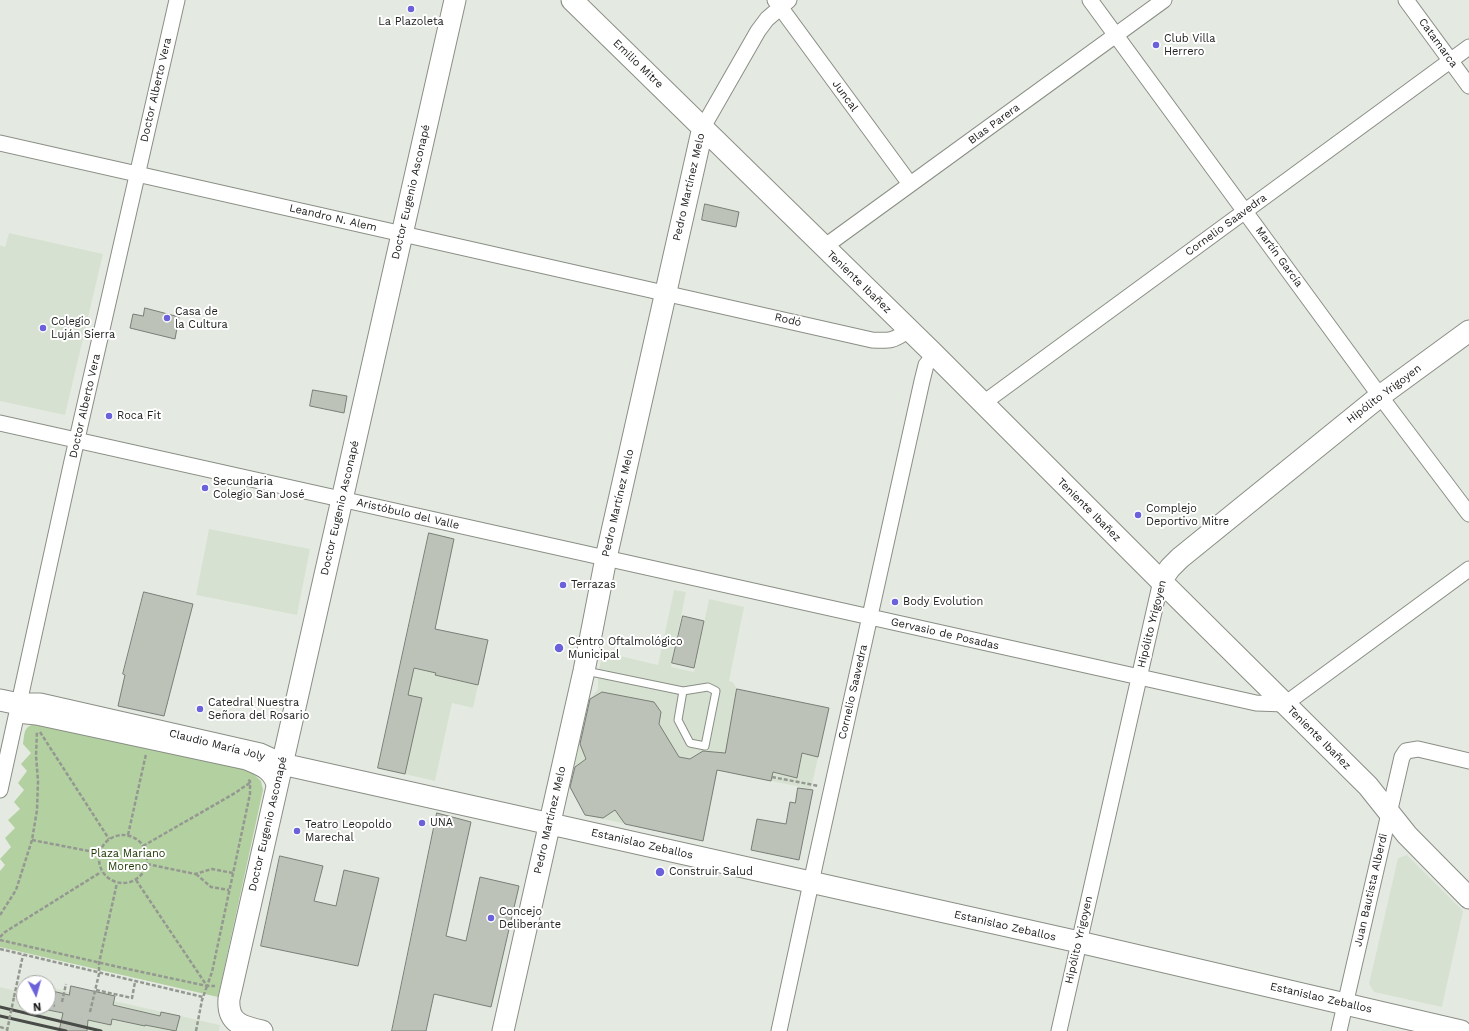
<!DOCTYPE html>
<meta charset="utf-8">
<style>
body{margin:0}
#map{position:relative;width:1469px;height:1031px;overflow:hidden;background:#e4eae1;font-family:"Work Sans",sans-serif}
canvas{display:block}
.north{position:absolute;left:16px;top:975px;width:40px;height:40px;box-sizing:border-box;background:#fff;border:1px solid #a6a7a5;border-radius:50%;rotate:174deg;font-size:11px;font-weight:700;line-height:16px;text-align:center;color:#20221f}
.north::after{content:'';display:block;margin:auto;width:14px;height:18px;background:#6b61db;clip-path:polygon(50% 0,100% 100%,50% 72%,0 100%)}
</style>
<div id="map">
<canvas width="1469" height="1031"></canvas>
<div class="north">N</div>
</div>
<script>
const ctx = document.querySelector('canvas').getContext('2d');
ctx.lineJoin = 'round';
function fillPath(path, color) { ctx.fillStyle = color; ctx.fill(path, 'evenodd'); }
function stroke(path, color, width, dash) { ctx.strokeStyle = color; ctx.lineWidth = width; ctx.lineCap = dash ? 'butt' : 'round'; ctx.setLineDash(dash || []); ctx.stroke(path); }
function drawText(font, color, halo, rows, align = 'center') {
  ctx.font = font + ' "Work Sans",sans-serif'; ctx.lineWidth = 4; ctx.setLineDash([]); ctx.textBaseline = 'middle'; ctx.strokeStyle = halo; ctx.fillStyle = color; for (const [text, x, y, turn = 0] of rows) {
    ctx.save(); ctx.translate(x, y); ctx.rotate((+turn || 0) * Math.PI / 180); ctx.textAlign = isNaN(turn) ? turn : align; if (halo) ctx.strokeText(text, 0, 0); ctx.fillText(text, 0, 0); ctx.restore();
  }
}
fillPath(new Path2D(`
 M 9,233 L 103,254 L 65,415 L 0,401 L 0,245 L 5,247 Z
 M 209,529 L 310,549 L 297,615 L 196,595 Z
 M 429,533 L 454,539 L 435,629 L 488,640 L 473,708 L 452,703 L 435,781 L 378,768 Z
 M 674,590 L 686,592 L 671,667 L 694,672 L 709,599 L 744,607 L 729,681 L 733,682 L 737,689 L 829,708 L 811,789 L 718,770 L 703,841 L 585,815 L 569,786 L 572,769 L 589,700 L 598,689 L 598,674 L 603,652 L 658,665 Z
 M 1407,855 L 1463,911 L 1442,1007 L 1374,992 L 1369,984 L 1398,858 Z
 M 71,986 L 115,996 L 114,1001 L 220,1025 L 219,1031 L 0,1031 L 0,987 L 24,993 L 24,1007 L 48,1007 L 48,987 L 69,992 Z`), '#d7e1d1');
fillPath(new Path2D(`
 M 35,724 L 249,770 L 261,781 L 263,790 L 218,997 L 0,947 L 0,871 L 5,865 L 0,859 L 11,847 L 5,838 L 15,828 L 8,820 L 20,809 L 14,802 L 24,790 L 18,783 L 27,771 L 21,764 L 31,753 L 23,744 C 25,733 23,727 35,724 Z`), '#b3d0a0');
const building = new Path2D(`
 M 705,204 L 739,212 L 736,227 L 702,220 Z
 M 145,308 L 179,317 L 175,339 L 130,328 L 133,314 L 143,316 Z
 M 313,390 L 347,396 L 344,413 L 310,406 Z
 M 429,533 L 454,539 L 435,629 L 488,640 L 478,685 L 435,675 L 436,673 L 414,668 L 408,695 L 422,698 L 405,774 L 378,768 Z
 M 144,592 L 193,604 L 164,716 L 118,706 L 125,675 L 123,674 Z
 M 683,616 L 704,621 L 694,668 L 672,663 Z
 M 737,689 L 829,708 L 818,757 L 802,753 L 797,778 L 773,772 L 771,781 L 717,770 L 703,841 L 625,824 L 615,810 L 603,818 L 585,815 L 570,787 L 575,767 L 586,759 L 580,744 L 590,699 L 602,692 L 654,702 L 661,712 L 659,724 L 679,757 L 690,759 L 703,751 L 725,753 Z
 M 798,788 L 813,790 L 799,860 L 751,850 L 757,819 L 786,824 L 790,802 L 795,803 Z
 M 437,813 L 471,822 L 446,936 L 466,941 L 480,877 L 519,886 L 491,1007 L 434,994 L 426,1031 L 392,1031 Z
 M 280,856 L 323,866 L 314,901 L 336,906 L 344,870 L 379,878 L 358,966 L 261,946 Z
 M 71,986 L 115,996 L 113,1005 L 160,1016 L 161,1012 L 180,1016 L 176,1031 L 145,1025 L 145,1026 L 112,1019 L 111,1025 L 88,1020 L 87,1031 L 59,1031 L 63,1013 L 48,1010 L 48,990 L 69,995 Z`);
fillPath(building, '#bdc2b9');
stroke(building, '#797e76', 1);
const lane = new Path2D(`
 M 586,671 L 683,691 L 678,720 L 690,743 L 705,746 L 716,691 L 708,687 L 683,691`);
const street = new Path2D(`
 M 775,0 L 910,184
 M 1090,0 L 1380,396 L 1469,514
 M 1406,0 L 1469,86
 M 703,127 L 758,31 L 767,19 L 789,0
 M 0,143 L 872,340 C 891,341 893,341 909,330
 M 824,247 L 1164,0
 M 982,404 L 1469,47
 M 0,423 L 1256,703 L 1285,704 L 1469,569
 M 17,715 L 36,717 L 246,762 C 263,769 271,772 276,790
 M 0,790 L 72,461 L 177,0
 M 779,1031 C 825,814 875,598 922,381 L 926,365 L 934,355
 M 1059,1031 L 1161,581
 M 1339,1031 L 1402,757 L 1406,751 L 1418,749 L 1469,761`);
const secondary = new Path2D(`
 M 572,0 L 931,351 L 1161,581 L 1368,786 L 1407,835 L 1469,898
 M 1161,581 L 1170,568 L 1180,558 L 1380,396 L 1469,331
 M 0,700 L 19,704 L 40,704 L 260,754 L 282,764 L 1079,942 L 1461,1031
 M 262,1031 C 243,1027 227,1023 229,999 L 455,0
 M 503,1031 L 584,671 L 606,558 L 703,127`);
stroke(lane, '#8a8f86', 9);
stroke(street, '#8a8f86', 17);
stroke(secondary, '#8a8f86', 23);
stroke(new Path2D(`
 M 40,732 L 109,839
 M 772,777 L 819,786
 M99 859a24 24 0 1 1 48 0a24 24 0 1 1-48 0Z
 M 128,835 L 146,754
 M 32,840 L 99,853
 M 143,846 L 235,793 L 251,782
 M 147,864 L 195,874 L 212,869 L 233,873
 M 196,874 L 211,887 L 229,890
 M 136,880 L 207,986 L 215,986
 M 0,915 L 16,890 L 32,840 L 37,810 L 38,781 L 36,756 L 37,731
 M 0,937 L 5,932 L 101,872
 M 0,940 L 123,968 L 207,986 L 212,972 L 250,794 L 250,781 L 247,779
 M 0,949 L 203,997
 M 96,990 L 132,998 L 135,982
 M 14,997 L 23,955
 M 62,1002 L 66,984
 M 48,1004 L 55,1006
 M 90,1012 L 99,974 L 99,963 L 117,883
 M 0,1027 L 7,1029
 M 196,1031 L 202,1000 L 207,986`), '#949891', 2.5, [4, 2]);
stroke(lane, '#fff', 7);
stroke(street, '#fff', 15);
stroke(secondary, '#fff', 21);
stroke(new Path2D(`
 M 0,1007 L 101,1031
 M 0,1016 L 66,1031`), '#484b47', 3);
stroke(new Path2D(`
 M 7,1031 L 14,997`), '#949891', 2.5, [4, 2]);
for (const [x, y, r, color] of [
 [411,9,4,"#6b61db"],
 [1156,45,4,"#6b61db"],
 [167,318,4,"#6b61db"],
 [43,328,4,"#6b61db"],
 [109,416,4,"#6b61db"],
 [205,488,4,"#6b61db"],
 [1138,515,4,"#6b61db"],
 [563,585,4,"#6b61db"],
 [895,602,4,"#6b61db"],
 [559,648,5,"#6b61db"],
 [200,709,4,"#6b61db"],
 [422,823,4,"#6b61db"],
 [297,831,4,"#6b61db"],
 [660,872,5,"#6b61db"],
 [491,918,4,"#6b61db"]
]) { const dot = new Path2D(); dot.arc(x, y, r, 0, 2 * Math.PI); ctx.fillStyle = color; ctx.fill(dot); stroke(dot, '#fff', 1.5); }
drawText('11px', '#20221f', '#fff', [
 ["La Plazoleta",411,22,"center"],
 ["Club Villa",1164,39],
 ["Herrero",1164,52],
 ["Casa de",175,312],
 ["la Cultura",175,325],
 ["Colegio",51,322],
 ["Luján Sierra",51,335],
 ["Roca Fit",117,416],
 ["Secundaria",213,482],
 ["Colegio San José",213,495],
 ["Complejo",1146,509],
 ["Deportivo Mitre",1146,522],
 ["Terrazas",571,585],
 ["Body Evolution",903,602],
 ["Centro Oftalmológico",568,642],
 ["Municipal",568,655],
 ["Catedral Nuestra",208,703],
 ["Señora del Rosario",208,716],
 ["UNA",430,823],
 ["Teatro Leopoldo",305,825],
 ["Marechal",305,838],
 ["Construir Salud",669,872],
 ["Concejo",499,912],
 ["Deliberante",499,925]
], 'left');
drawText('11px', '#20221f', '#fff', [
 ["Catamarca",1438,43,54],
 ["Emilio Mitre",638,64,44],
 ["Doctor Alberto Vera",156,90,-77],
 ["Juncal",845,96,54],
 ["Blas Parera",994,124,-36],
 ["Pedro Martínez Melo",689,187,-77],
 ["Doctor Eugenio Asconapé",411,192,-77],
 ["Leandro N. Alem",333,218,13],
 ["Cornelio Saavedra",1226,225,-36],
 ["Martín García",1279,257,54],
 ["Teniente Ibañez",859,282,44],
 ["Rodó",788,320,13],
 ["Hipólito Yrigoyen",1384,394,-37],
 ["Doctor Alberto Vera",85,406,-77],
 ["Pedro Martínez Melo",618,503,-77],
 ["Doctor Eugenio Asconapé",340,508,-77],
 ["Teniente Ibañez",1089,510,45],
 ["Aristóbulo del Valle",408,514,13],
 ["Hipólito Yrigoyen",1152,624,-76],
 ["Gervasio de Posadas",945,634,13],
 ["Cornelio Saavedra",853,692,-77],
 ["Teniente Ibañez",1319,738,45],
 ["Claudio María Joly",217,745,14],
 ["Pedro Martínez Melo",550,820,-77],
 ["Doctor Eugenio Asconapé",268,824,-77],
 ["Estanislao Zeballos",642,844,13],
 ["Juan Bautista Alberdi",1371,890,-77],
 ["Estanislao Zeballos",1005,926,13],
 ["Hipólito Yrigoyen",1079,940,-77],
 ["Estanislao Zeballos",1321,998,13]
]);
drawText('11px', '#223c08', '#fff', [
 ["Plaza Mariano",128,854],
 ["Moreno",128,867]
]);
</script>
